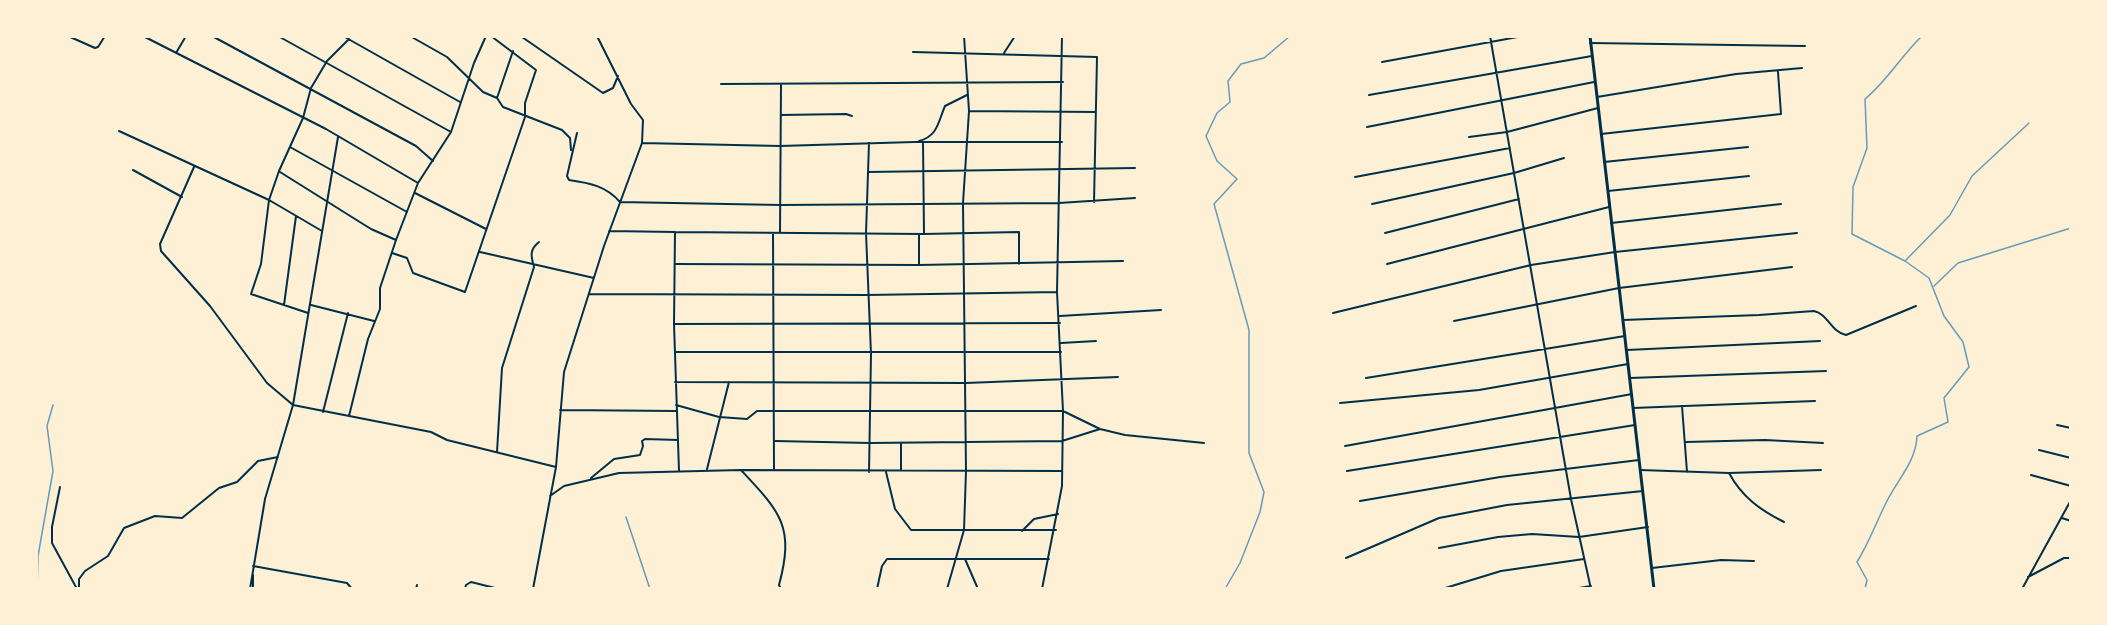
<!DOCTYPE html>
<style>
body{margin:0}
#map{position:relative;width:2107px;height:625px;overflow:hidden;background:#fdf0d5;font-family:Overpass,sans-serif}
canvas{display:block}
.frame{position:absolute;inset:0;border:38px solid #fdf0d5;pointer-events:none}
</style>
<div id="map">
<canvas width="2107" height="625"></canvas>
<div class="frame"></div>
</div>
<script>
const ctx = document.querySelector('canvas').getContext('2d');
ctx.lineJoin = 'round';
function stroke(path, color, width, dash) { ctx.strokeStyle = color; ctx.lineWidth = width; ctx.lineCap = dash ? 'butt' : 'round'; ctx.setLineDash(dash || []); ctx.stroke(path); }
stroke(new Path2D(`
 M 1906,260 L 1950,215 L 1972,176 L 2029,123
 M 1934,286 L 1958,263 L 2071,228
 M 626,517 L 650,589
 M 37,589 L 38,556 L 53,471 L 47,426 L 53,405
 M 1225,589 L 1240,563 L 1260,512 L 1264,492 L 1249,453 L 1249,330 L 1214,204 L 1237,179 L 1217,161 L 1206,136 L 1217,113 L 1230,102 L 1228,81 L 1241,64 L 1264,58 L 1290,36
 M 1865,589 L 1867,580 L 1857,562 C 1870,541 1877,520 1888,499 C 1899,478 1916,461 1917,436 L 1948,422 L 1944,398 L 1969,367 L 1963,342 L 1944,316 L 1929,278 L 1905,261 L 1852,234 L 1853,187 L 1867,148 L 1865,99 C 1887,81 1901,56 1922,36`), '#669bbc', 1.5);
stroke(new Path2D(`
 M 68,36 L 95,48 L 98,47 L 105,36
 M 143,36 L 326,129 L 418,183
 M 212,36 L 416,146 L 433,161
 M 278,36 L 451,132
 M 343,36 L 460,102
 M 410,36 L 447,57 L 483,92 L 497,98
 M 1490,36 L 1571,499 L 1591,589
 M 522,37 L 603,93 L 613,88 L 618,76
 M 1590,43 L 1805,46
 M 513,51 L 497,98 L 503,107 L 562,130 L 570,138 L 571,150
 M 913,52 L 1097,57 L 1094,202
 M 176,53 L 186,36
 M 1004,53 L 1015,36
 M 1382,62 L 1523,36
 M 721,84 L 1063,82
 M 1369,95 L 1592,56
 M 1597,97 L 1736,74 L 1802,68
 M 969,111 L 1096,112
 M 781,115 L 846,114 L 852,116
 M 1367,127 L 1594,82
 M 119,131 L 269,200 L 322,231
 M 577,133 L 567,176 L 569,180 C 590,183 606,186 620,202 L 780,205 L 1059,203 L 1135,198
 M 1601,134 L 1781,114 L 1778,72
 M 1469,137 L 1507,132 L 1598,108
 M 919,141 C 938,136 938,122 945,106 L 967,95
 M 923,142 L 924,234
 M 642,143 L 780,146 L 914,142 L 1062,142
 M 290,147 L 407,212
 M 1604,162 L 1748,147
 M 194,167 L 160,244 L 161,251 L 210,306 L 267,383 L 293,405 L 431,432 L 447,440 L 556,467
 M 133,170 L 182,197
 M 280,172 L 371,229 L 396,240
 M 868,172 L 1135,168
 M 1355,177 L 1510,148
 M 1608,191 L 1749,176
 M 415,193 L 486,229
 M 1372,204 L 1514,173 L 1564,158
 M 1611,223 L 1781,204
 M 609,231 L 675,232 L 674,324 L 679,471
 M 675,232 L 924,234 L 1019,232 L 1019,264
 M 773,233 L 774,470
 M 780,233 L 781,84
 M 1385,233 L 1519,199
 M 919,235 L 919,265
 M 480,252 L 594,278
 M 392,253 L 407,258 L 413,273 L 465,292 L 525,117 L 525,103 L 536,70 L 491,36
 M 676,264 L 919,265 L 1123,261
 M 1387,264 L 1609,207
 M 589,294 L 867,295 L 1057,292
 M 284,305 L 296,216
 M 311,305 L 374,321
 M 308,313 L 251,294 L 261,264 L 269,200 L 279,171 L 303,118 L 311,88 L 327,61 L 349,39
 M 1333,313 L 1531,265 L 1615,252 L 1797,233
 M 1060,316 L 1161,310
 M 1623,320 L 1759,315 L 1814,311 C 1828,314 1831,332 1846,335 L 1916,306
 M 1454,321 L 1619,288 L 1792,267
 M 674,324 L 1060,323
 M 1061,343 L 1096,341
 M 1627,350 L 1820,341
 M 675,352 L 1061,352
 M 1366,378 L 1625,336
 M 1630,378 L 1826,371
 M 675,382 L 966,383 L 1118,377
 M 1340,403 L 1479,390 L 1628,364
 M 676,405 L 719,417 L 747,419 L 757,411 L 1063,411 L 1100,429 L 1125,435 L 1204,443
 M 1682,406 L 1687,472
 M 1633,408 L 1815,401
 M 560,410 L 676,411
 M 323,412 L 348,313
 M 349,416 L 368,339 L 380,309 L 380,288 L 396,240 L 418,183 L 451,132 L 474,63 L 486,36
 M 2057,425 L 2071,428
 M 775,441 L 870,443 L 1062,441 L 1100,429
 M 1686,442 L 1765,440 L 1823,443
 M 1345,446 L 1632,394
 M 2039,450 L 2071,458
 M 497,452 L 502,368 L 534,267 C 531,256 529,250 539,242
 M 707,469 L 729,382
 M 741,470 C 780,512 795,526 779,585 L 781,589
 M 901,470 L 901,443
 M 1640,470 L 1729,473 L 1821,470
 M 1347,471 L 1635,425
 M 869,472 L 871,354 L 866,233 L 869,143
 M 886,472 L 895,509 L 911,530 L 1056,530
 M 1729,473 C 1742,497 1760,510 1784,522
 M 2031,475 L 2071,486
 M 591,478 L 614,459 L 640,455 L 643,446 L 642,441 L 645,439 L 678,440
 M 60,487 L 52,527 L 52,543 L 77,589
 M 550,496 L 564,486 L 619,473 L 741,470 L 1061,471
 M 1360,501 L 1500,477 L 1639,460
 M 2062,518 L 2071,521
 M 1022,531 L 1034,519 L 1058,514
 M 1439,548 L 1498,537 L 1532,534 L 1579,537 L 1648,527
 M 1346,558 L 1439,518 L 1507,505 L 1643,491
 M 965,559 L 978,589
 M 253,566 L 347,583 L 352,589
 M 1652,568 L 1721,560 L 1754,561
 M 253,575 L 253,589
 M 2028,577 L 2064,558 L 2071,558
 M 79,589 L 79,579 L 85,571 L 108,556 L 124,528 L 155,516 L 182,518 L 219,488 L 237,482 L 258,461 L 278,457
 M 250,589 L 265,499 L 293,405 L 338,137
 M 416,589 L 417,585
 M 465,589 L 466,585 L 471,582 L 499,589
 M 533,589 L 556,467 L 564,372 L 604,246 L 642,143 L 643,120 L 631,104 L 597,36
 M 877,589 L 882,566 L 887,559 L 1049,559
 M 947,589 L 964,530 L 966,471 L 963,203 L 969,111 L 964,36
 M 1042,589 L 1062,486 L 1063,411 L 1057,292 L 1062,36
 M 1442,589 L 1501,571 L 1584,559
 M 1573,589 L 1591,586
 M 2022,589 L 2071,500`), '#003049', 2);
stroke(new Path2D(`
 M 1590,36 L 1654,589`), '#003049', 3);
</script>
